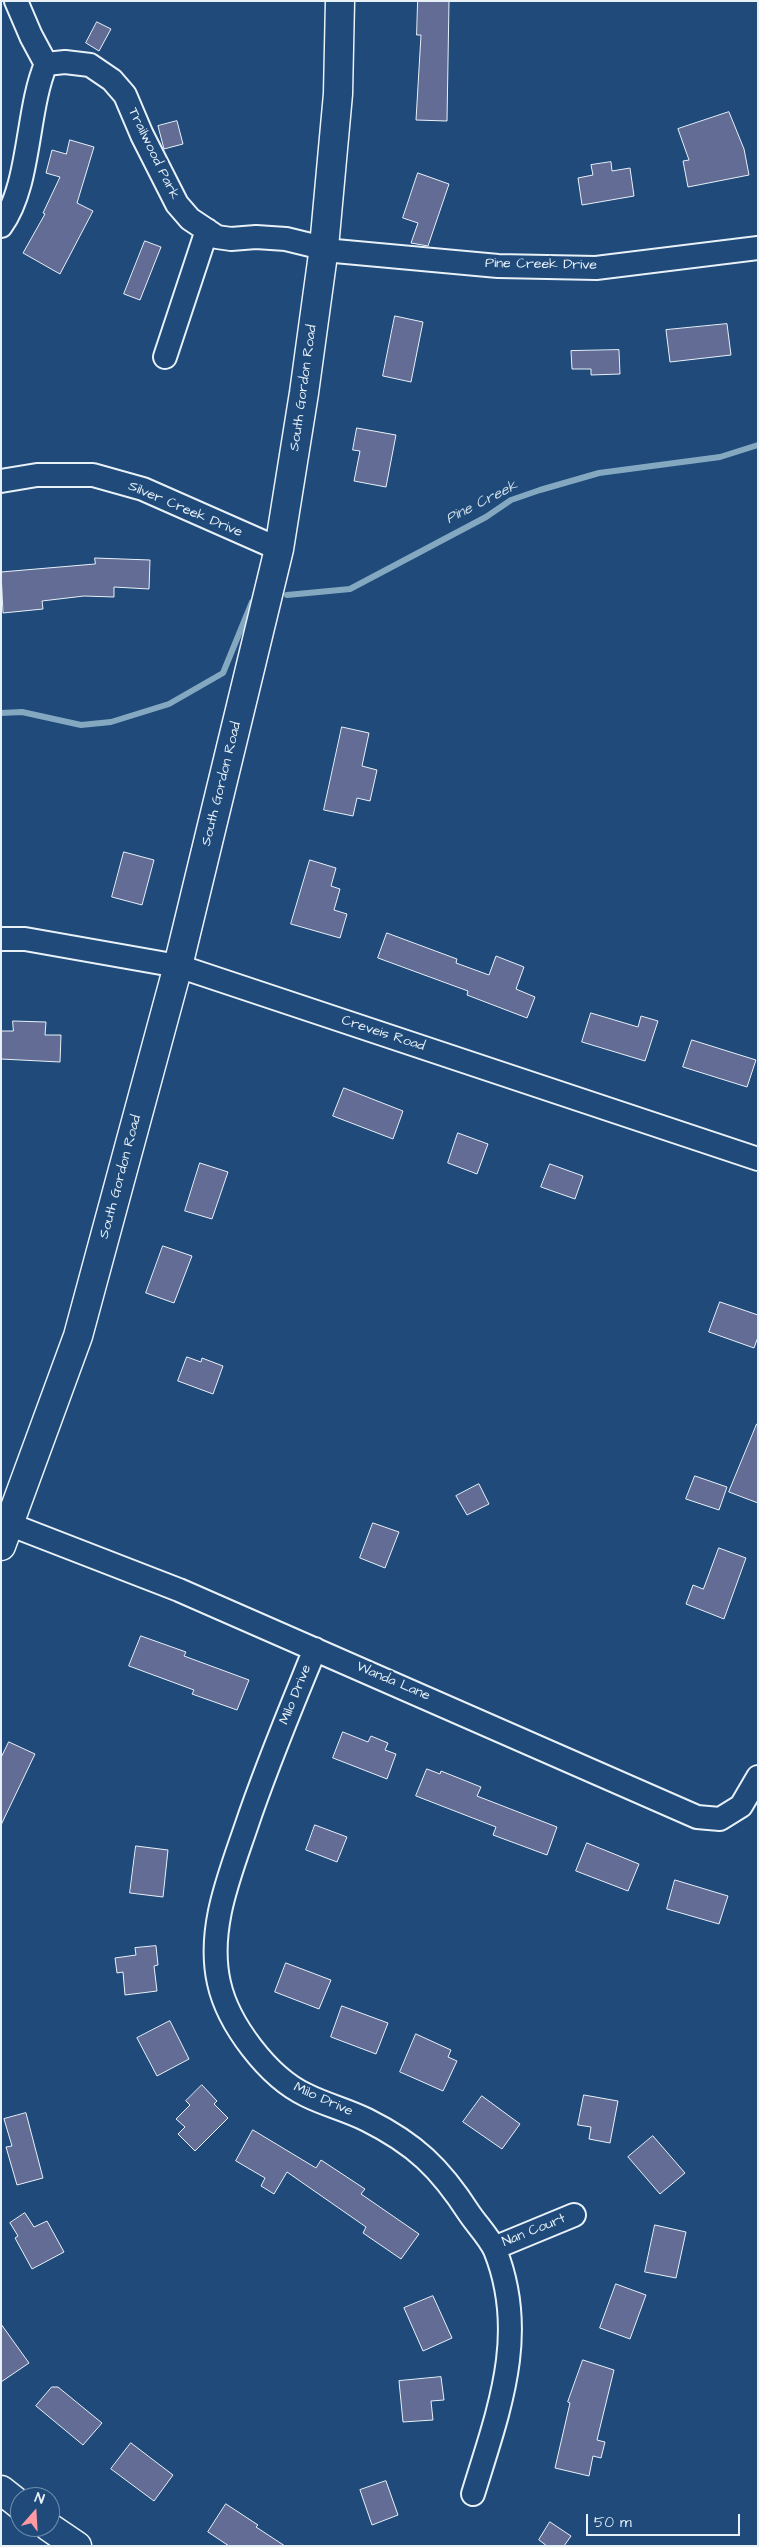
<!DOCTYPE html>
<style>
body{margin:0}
#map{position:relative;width:759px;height:2547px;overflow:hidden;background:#1f4a7a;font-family:"Architects Daughter",sans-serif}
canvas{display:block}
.frame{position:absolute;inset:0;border:2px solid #e8f1f8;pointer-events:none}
.north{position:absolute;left:10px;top:2487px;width:50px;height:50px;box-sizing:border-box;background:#1f4a7a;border:1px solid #6f8dac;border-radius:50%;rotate:19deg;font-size:14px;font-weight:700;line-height:20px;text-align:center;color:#e8f1f8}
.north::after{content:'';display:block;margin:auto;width:18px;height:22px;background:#ff9aa2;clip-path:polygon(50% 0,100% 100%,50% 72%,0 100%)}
.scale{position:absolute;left:586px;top:2514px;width:154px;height:22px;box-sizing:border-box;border:2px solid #e8f1f8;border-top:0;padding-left:6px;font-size:15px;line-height:18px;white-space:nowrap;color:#e8f1f8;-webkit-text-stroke:4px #1f4a7a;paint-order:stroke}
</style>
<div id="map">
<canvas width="759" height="2547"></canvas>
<div class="frame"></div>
<div class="north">N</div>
<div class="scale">50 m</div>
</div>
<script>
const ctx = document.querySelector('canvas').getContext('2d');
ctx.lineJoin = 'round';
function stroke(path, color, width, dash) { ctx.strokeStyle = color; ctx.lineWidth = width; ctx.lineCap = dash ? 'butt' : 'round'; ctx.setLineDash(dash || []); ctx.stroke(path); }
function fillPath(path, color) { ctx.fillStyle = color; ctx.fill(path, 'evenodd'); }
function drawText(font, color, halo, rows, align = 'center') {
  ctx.font = font + ' "Architects Daughter",sans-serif'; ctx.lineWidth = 4.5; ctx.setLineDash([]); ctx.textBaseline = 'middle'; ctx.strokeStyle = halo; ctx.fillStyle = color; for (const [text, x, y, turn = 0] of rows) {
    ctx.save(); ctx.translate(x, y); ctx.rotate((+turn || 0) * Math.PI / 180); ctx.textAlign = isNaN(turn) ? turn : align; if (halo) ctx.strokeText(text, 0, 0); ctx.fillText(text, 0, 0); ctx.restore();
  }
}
stroke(new Path2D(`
 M 287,595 L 350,589 L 486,517 L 511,500 L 540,490 L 599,473 L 720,457 L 758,445
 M 1,713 L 22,712 L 81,725 L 111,722 L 169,704 L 223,673 L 252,602`), '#83a8c0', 6);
const building = new Path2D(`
 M 418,1 L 449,1 L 447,121 L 416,120 L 421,35 L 417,35 Z
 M 97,22 L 111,29 L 99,51 L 86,43 Z
 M 729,112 L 744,149 L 749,175 L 688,187 L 683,161 L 689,160 L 678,129 Z
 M 177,121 L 183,144 L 164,149 L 158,126 Z
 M 70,140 L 94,147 L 77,203 L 93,211 L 60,274 L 23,253 L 45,214 L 43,213 L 60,177 L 46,173 L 52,150 L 66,154 Z
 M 611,162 L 612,171 L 630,168 L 634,196 L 582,205 L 578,178 L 593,175 L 591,165 Z
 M 418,173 L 449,184 L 428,246 L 411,243 L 418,223 L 403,218 Z
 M 145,241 L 161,247 L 140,300 L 124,294 Z
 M 395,316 L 423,322 L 411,382 L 383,376 Z
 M 727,324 L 731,355 L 670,362 L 666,330 Z
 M 619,350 L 620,374 L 591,375 L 591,369 L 572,369 L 571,351 Z
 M 357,428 L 396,435 L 386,487 L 354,481 L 360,451 L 353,450 Z
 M 95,558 L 150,560 L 149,589 L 114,587 L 114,597 L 84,596 L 42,601 L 43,609 L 3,613 L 1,572 L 95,564 Z
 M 342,727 L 369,733 L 362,766 L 377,770 L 370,801 L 357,798 L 353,816 L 324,810 Z
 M 124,852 L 154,860 L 142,905 L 112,897 Z
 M 310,860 L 336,868 L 331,886 L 340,889 L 334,910 L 347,914 L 340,938 L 291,924 Z
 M 387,933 L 457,959 L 456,963 L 489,975 L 496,956 L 524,967 L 516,989 L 535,997 L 527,1018 L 467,995 L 468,991 L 378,958 Z
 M 591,1013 L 638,1027 L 641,1016 L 658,1021 L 645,1061 L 582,1042 Z
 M 13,1021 L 46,1022 L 45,1035 L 61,1035 L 60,1062 L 1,1059 L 1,1031 L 13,1031 Z
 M 692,1040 L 756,1060 L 747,1087 L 683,1067 Z
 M 344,1088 L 403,1111 L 393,1139 L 333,1116 Z
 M 458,1133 L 488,1144 L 477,1174 L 448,1163 Z
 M 200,1163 L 228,1172 L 212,1219 L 185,1211 Z
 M 550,1164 L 583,1176 L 575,1199 L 541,1187 Z
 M 163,1246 L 192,1256 L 174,1303 L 146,1293 Z
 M 720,1302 L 758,1315 L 758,1337 L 754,1348 L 709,1332 Z
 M 187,1357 L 201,1362 L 202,1358 L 223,1366 L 213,1394 L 178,1381 Z
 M 757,1424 L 758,1424 L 758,1503 L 729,1492 Z
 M 695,1476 L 727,1487 L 719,1510 L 686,1499 Z
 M 479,1484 L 489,1504 L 467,1515 L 456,1496 Z
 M 373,1523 L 399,1532 L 385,1568 L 360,1558 Z
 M 719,1548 L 746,1558 L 724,1619 L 686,1604 L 693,1585 L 703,1589 Z
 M 141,1636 L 186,1652 L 184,1656 L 249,1680 L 237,1710 L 192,1694 L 194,1690 L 129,1666 Z
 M 343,1732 L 368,1742 L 371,1736 L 388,1743 L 385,1750 L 396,1754 L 387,1779 L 333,1758 Z
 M 9,1742 L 35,1754 L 1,1825 L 1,1758 Z
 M 427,1769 L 440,1774 L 441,1771 L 481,1787 L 477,1796 L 557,1827 L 547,1855 L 493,1835 L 496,1827 L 416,1796 Z
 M 315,1825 L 347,1837 L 337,1862 L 306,1850 Z
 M 587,1843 L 639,1864 L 628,1891 L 576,1871 Z
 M 136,1846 L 168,1850 L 163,1897 L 130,1893 Z
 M 675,1880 L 728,1896 L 719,1924 L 667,1909 Z
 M 156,1946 L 158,1965 L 154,1966 L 157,1991 L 125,1995 L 123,1972 L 117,1973 L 115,1958 L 136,1955 L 135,1948 Z
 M 286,1963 L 331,1980 L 319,2009 L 275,1992 Z
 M 342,2006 L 388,2023 L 376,2054 L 331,2037 Z
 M 170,2021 L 189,2059 L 157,2076 L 137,2038 Z
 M 416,2034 L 451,2050 L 448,2057 L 457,2061 L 443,2091 L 400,2072 Z
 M 202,2085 L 217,2101 L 214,2104 L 228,2118 L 195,2151 L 178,2134 L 185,2127 L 176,2119 L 190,2105 L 186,2101 Z
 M 584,2095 L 618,2101 L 610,2143 L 589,2139 L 591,2127 L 578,2125 Z
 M 482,2096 L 520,2124 L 502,2149 L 463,2122 Z
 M 26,2113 L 43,2178 L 17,2185 L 6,2147 L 12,2146 L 4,2119 Z
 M 253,2130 L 316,2168 L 321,2160 L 365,2189 L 361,2194 L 419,2234 L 401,2259 L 363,2233 L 366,2227 L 287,2172 L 274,2194 L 261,2186 L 265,2178 L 236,2161 Z
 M 653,2136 L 685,2173 L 660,2194 L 628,2157 Z
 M 25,2213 L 34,2227 L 47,2221 L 64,2252 L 32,2269 L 15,2238 L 18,2236 L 10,2223 Z
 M 655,2225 L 686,2232 L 676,2278 L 645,2272 Z
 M 616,2284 L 646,2295 L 630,2339 L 600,2328 Z
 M 433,2296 L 452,2338 L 423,2351 L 404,2308 Z
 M 1,2324 L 29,2363 L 1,2382 Z
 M 583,2360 L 614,2370 L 597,2440 L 605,2442 L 601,2458 L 593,2456 L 589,2476 L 555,2468 L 570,2403 L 568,2402 Z
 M 441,2377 L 444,2400 L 431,2401 L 433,2420 L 403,2422 L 399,2381 Z
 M 52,2387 L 58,2387 L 102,2423 L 83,2445 L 36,2406 Z
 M 131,2443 L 173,2475 L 154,2501 L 111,2469 Z
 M 386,2481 L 398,2515 L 372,2525 L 360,2490 Z
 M 226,2504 L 258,2525 L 256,2527 L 285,2546 L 229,2546 L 208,2532 Z
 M 550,2522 L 571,2536 L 564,2546 L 547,2546 L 539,2540 Z`);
fillPath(building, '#626c95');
stroke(building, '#e8f1f8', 1);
const street = new Path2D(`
 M 16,1 L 31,36 L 46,64
 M 46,64 L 65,62 L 90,65 L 112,80 L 125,95 L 142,135 L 177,204 L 190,219 L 217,237 L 231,239 L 256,237 L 286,239 L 335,251 L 498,266 L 596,268 L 758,248
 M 1,226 C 31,185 26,111 46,64
 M 165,357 L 207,230
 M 1,481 L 37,475 L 93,475 L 143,489 L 279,549
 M 1,939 L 25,939 L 178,966 L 758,1159
 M 1,1521 L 179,1590 L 697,1817 L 720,1819 L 741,1806 L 758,1777
 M 315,1649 C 291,1708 266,1767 246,1827 C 229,1877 207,1930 219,1983 C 228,2024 268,2077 306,2095 C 326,2105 347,2110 367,2120 C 415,2144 440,2168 469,2213 C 477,2225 489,2237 495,2250 C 529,2335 498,2412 473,2494
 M 494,2248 L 574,2215`);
const secondary = new Path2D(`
 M 1,1546 L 78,1336 L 178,966 L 279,549 L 304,393 L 324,247 L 338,94 L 340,1
 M 1,2490 L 20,2505
 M 49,2527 L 77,2546`);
stroke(street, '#e8f1f8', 26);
stroke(secondary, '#e8f1f8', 31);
stroke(street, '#1f4a7a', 22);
stroke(secondary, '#1f4a7a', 28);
drawText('14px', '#e8f1f8', '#1f4a7a', [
 ["Trailwood Park",153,154,64],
 ["Pine Creek Drive",541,265,1],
 ["South Gordon Road",304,388,-82],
 ["Silver Creek Drive",185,510,23],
 ["South Gordon Road",222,784,-76],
 ["Creveis Road",383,1034,18],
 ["South Gordon Road",121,1177,-75],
 ["Wanda Lane",393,1682,23],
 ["Milo Drive",296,1695,-68],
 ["Milo Drive",323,2100,24],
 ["Nan Court",534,2231,-22]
]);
drawText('italic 15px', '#cfdfea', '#1f4a7a', [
 ["Pine Creek",482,503,-27]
]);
</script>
